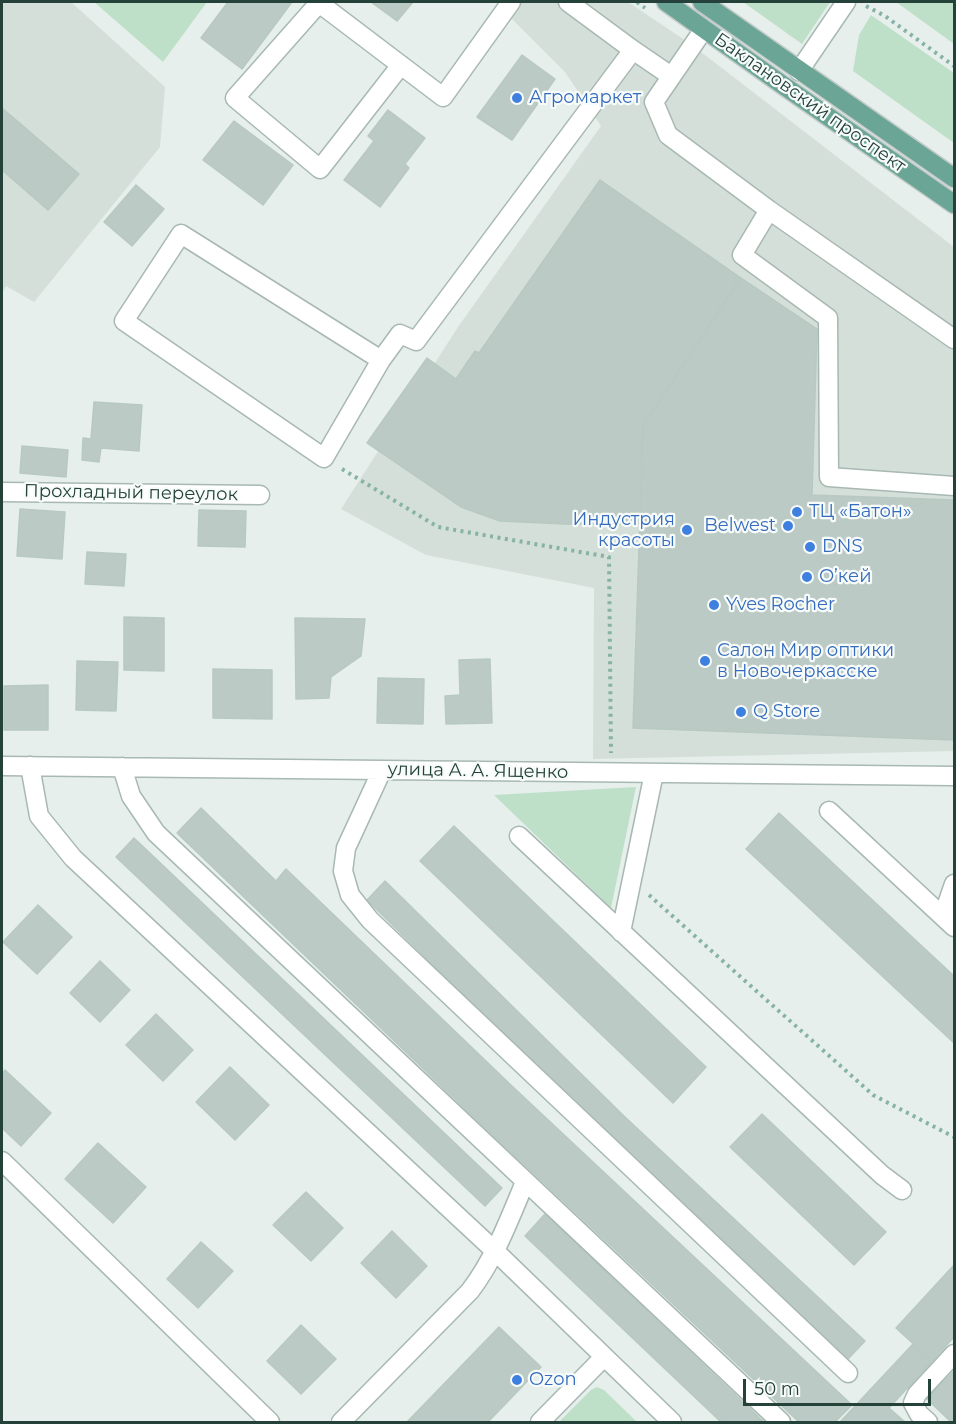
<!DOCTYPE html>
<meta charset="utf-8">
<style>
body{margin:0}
#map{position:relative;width:956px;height:1424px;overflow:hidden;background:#e6efeb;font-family:Montserrat,sans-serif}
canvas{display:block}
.frame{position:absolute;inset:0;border:3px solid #24423a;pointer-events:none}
.scale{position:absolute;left:743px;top:1379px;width:188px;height:27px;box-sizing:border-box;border:3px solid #24423a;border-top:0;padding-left:8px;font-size:18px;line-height:21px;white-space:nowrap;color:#24423a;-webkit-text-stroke:4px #f7fbf9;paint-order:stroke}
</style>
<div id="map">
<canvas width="956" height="1424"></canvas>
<div class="frame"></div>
<div class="scale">50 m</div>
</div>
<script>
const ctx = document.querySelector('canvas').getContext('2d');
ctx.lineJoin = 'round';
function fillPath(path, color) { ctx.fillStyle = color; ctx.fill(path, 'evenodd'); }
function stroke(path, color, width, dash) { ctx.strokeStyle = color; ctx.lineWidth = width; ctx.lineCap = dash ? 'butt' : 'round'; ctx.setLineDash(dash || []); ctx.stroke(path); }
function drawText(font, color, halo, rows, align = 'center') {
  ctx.font = font + ' Montserrat,sans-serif'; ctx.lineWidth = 4.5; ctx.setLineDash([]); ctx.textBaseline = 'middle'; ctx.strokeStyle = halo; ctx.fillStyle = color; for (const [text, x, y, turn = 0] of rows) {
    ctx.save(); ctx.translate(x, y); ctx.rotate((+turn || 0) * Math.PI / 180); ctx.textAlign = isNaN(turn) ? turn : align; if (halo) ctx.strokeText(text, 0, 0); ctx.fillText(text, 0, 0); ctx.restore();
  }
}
fillPath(new Path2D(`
 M 2,2 L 71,2 L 165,87 L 160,147 L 34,302 L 6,286 L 2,293 Z
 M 503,2 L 628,2 L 692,45 L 954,247 L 954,751 L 593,759 L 594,588 L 426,555 L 341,509 L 458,327 L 601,126 L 565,72 L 499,6 Z`), '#d4dfda');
fillPath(new Path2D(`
 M 94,2 L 207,2 L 163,62 Z
 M 743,2 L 830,2 L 802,44 Z
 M 896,2 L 954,2 L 954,44 Z
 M 871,15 L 954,73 L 954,143 L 853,71 L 859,35 Z
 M 636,787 L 611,908 L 494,795 Z
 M 597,1387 L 604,1390 L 637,1422 L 559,1422 L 591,1390 Z`), '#bfe0c8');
const building = new Path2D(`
 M 228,2 L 292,2 L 242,69 L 201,38 Z
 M 371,2 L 413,2 L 397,21 Z
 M 522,55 L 555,79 L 512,140 L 477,117 Z
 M 2,108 L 79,174 L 48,210 L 2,170 Z
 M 388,110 L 425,138 L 405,164 L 409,168 L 380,207 L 344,180 L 374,141 L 368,136 Z
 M 234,121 L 293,165 L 263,205 L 203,160 Z
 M 600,180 L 741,278 L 643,426 L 640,524 L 565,524 L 500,521 L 461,507 L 367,443 L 427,358 L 456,379 L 475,351 L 479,353 Z
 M 136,185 L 164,209 L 132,246 L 104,222 Z
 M 741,278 L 817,329 L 812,495 L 954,500 L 954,740 L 633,728 L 643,426 Z
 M 94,402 L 142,405 L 139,451 L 101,448 L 99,462 L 82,460 L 83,438 L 91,439 Z
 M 22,446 L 68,450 L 66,477 L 20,473 Z
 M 20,509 L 65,512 L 62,559 L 17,556 Z
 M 199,510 L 246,511 L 245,547 L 198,546 Z
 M 87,552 L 126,554 L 124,586 L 85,584 Z
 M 124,617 L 164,618 L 164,671 L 124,670 Z
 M 295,618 L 365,619 L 361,656 L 331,677 L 329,698 L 296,699 Z
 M 490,659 L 492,723 L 446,724 L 445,696 L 460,695 L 459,660 Z
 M 77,661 L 118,662 L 116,711 L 76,710 Z
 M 213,669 L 272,670 L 272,719 L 213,718 Z
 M 378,678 L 424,679 L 423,724 L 377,723 Z
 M 48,685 L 48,730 L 4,730 L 4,686 Z
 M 201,808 L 276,881 L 286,869 L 513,1087 L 852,1405 L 835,1422 L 799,1422 L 479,1122 L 177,833 Z
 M 779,813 L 954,976 L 954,1043 L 746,849 Z
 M 454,826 L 706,1067 L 673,1103 L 420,861 Z
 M 134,838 L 502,1188 L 485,1206 L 116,857 Z
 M 385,881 L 626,1118 L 865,1341 L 847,1360 L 608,1137 L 367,900 Z
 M 38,905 L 72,937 L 37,974 L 3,942 Z
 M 100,961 L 130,990 L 100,1022 L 70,993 Z
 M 156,1014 L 193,1050 L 163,1081 L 126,1045 Z
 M 230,1067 L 269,1105 L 235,1140 L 196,1102 Z
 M 5,1070 L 51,1113 L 21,1146 L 2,1128 L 2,1074 Z
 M 762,1114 L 886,1232 L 854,1265 L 730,1147 Z
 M 98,1143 L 146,1187 L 113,1223 L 65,1179 Z
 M 306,1192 L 343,1228 L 311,1261 L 273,1225 Z
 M 545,1214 L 764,1422 L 721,1422 L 525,1236 Z
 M 392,1231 L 427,1266 L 396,1298 L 361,1263 Z
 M 201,1242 L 233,1271 L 198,1308 L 167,1279 Z
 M 954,1265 L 954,1337 L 932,1361 L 896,1328 Z
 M 301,1325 L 336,1359 L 301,1394 L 267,1361 Z
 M 499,1327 L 541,1367 L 488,1422 L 407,1422 Z
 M 913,1344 L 932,1361 L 889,1408 L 905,1422 L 840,1422 Z
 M 954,1371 L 954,1422 L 951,1422 L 927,1399 Z`);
fillPath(building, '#bbcac4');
stroke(building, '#b8c9c2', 1.5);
const minor = new Path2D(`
 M 568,2 L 633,50
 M 704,29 L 654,102 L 668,135 L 769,210 L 954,339
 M 401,65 L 320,169 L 235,98 L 319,3 L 443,97 L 511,2
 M 799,71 L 846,2
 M 769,210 L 742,255 L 828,318 L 829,477 L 954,486
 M 381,360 L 324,458 L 124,321 L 181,234 L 381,360 L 400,334 L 416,341 L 633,50 L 671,76
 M 2,492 L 260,495
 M 2,766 L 954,776
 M 30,766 L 39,816 L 73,858 L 495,1251 L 672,1422
 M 122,767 L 131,796 L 156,833 L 781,1422
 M 382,770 L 346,848 L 343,871 L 350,895 L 370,920 L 848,1373
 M 829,811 L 954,927
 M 519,836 L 882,1175 L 902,1190
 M 943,916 L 954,884
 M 621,932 L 654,773
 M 2,1161 L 270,1422
 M 341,1422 L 470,1291 C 495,1258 509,1220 525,1182
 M 540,1422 L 604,1357
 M 928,1422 L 919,1414 L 913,1403 L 917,1394 L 954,1354`);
const major = new Path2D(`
 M 666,2 L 787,88 L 954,204
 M 702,2 L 954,178`);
stroke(minor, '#a8b8b2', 21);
stroke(major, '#c2cac8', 21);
stroke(new Path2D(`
 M 637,2 L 645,8
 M 866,6 L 885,16 L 954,66
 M 342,469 L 438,527 L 609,557 L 611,753
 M 649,895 L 873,1095 L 954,1137`), '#86b3a5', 4, [3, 4.5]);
stroke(minor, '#fff', 18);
stroke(major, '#6aa596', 18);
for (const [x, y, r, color] of [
 [517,98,6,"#3f7fe0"],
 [797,512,6,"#3f7fe0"],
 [788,526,6,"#3f7fe0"],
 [687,530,6,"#3f7fe0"],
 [810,547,6,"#3f7fe0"],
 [807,577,6,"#3f7fe0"],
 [714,605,6,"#3f7fe0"],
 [705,661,6,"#3f7fe0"],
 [741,712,6,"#3f7fe0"],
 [517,1380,6,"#3f7fe0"]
]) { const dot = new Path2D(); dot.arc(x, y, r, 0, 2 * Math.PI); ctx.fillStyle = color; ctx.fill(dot); stroke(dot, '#f7fbf9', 2); }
drawText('18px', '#366cbe', '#f7fbf9', [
 ["Агромаркет",529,98],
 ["ТЦ «Батон»",809,512],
 ["Индустрия",675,520,"right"],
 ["красоты",675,541,"right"],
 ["Belwest",776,526,"right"],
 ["DNS",822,547],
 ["О’кей",819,577],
 ["Yves Rocher",726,605],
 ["Салон Мир оптики",717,651],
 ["в Новочеркасске",717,672],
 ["Q Store",753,712],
 ["Ozon",529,1380]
], 'left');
drawText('18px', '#24423a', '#f7fbf9', [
 ["Баклановский проспект",810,103,35],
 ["Прохладный переулок",131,493,1],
 ["улица А. А. Ященко",478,771,1]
]);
</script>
